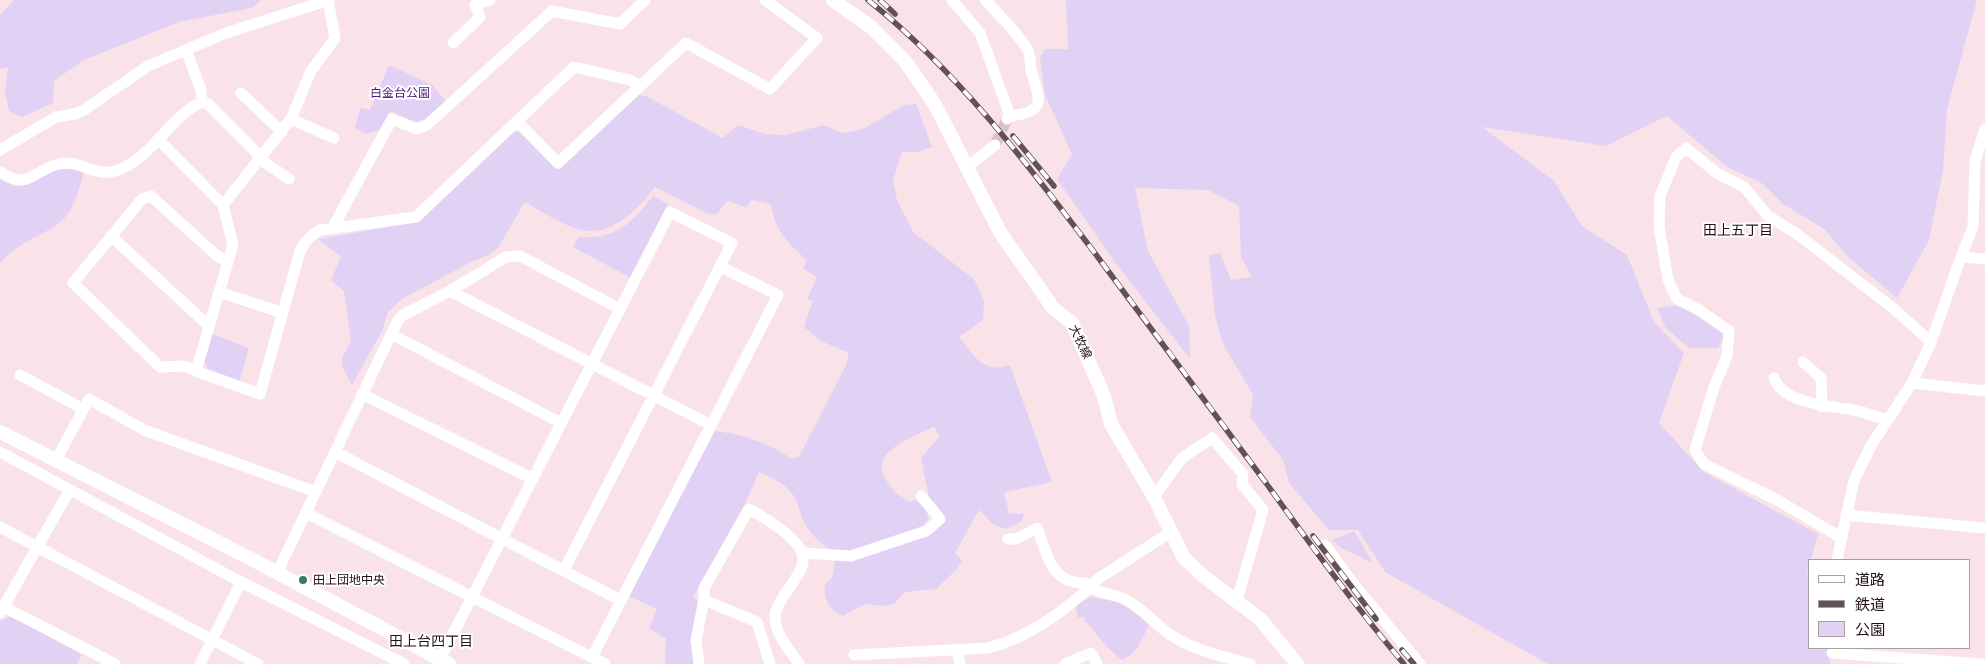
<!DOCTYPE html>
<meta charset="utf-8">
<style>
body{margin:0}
#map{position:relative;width:1985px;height:664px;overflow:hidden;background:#f9e3e8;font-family:"Work Sans","Noto Sans JP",sans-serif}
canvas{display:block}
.legend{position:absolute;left:1808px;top:559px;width:162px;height:90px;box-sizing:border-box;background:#fff;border:1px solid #a79fa1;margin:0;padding:6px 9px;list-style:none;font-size:15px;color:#221015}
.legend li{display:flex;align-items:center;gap:10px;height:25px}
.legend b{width:25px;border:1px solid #a79fa1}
</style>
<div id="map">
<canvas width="1985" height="664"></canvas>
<ul class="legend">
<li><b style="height:6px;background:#fff"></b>道路</li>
<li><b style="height:6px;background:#645156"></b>鉄道</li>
<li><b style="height:14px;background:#e1d2f5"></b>公園</li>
</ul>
</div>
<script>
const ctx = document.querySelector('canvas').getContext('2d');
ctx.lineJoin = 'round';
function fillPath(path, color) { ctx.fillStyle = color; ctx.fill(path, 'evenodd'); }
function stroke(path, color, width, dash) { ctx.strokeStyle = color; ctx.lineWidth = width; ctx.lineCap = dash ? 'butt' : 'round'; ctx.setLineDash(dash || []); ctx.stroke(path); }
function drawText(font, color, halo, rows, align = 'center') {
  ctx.font = font + ' "Work Sans","Noto Sans JP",sans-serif'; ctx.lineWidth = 4; ctx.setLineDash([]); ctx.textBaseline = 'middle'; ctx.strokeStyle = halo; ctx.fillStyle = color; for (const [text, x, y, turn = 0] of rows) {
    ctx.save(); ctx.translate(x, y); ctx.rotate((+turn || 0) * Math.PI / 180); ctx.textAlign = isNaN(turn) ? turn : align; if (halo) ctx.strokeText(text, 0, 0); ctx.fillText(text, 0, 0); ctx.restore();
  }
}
fillPath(new Path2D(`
 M 14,0 L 261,0 L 252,8 L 179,22 L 82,61 L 54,81 L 53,103 L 22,117 L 9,111 L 5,92 L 8,67 L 0,69 L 0,15 Z
 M 1066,0 L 1977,0 L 1947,109 L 1943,170 L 1929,240 L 1897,298 L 1848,257 L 1824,229 L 1783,204 L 1763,184 L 1726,166 L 1667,116 L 1606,146 L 1482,127 L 1554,181 L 1582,226 L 1627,255 L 1654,322 L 1684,353 L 1659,423 L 1704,472 L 1818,534 L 1807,573 L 1809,576 L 1809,648 L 1828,648 L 1830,664 L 1548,664 L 1385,572 L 1358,530 L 1329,530 L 1289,483 L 1283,460 L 1250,417 L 1253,395 L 1223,344 L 1215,316 L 1209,255 L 1220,253 L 1231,280 L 1252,277 L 1241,257 L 1239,206 L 1208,190 L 1135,188 L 1148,251 L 1189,326 L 1190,359 L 1117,265 L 1057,179 L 1072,154 L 1045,95 L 1040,58 L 1045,49 L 1068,49 Z
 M 389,65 L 432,85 L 446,101 C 420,126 423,126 390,111 L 380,130 L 366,134 L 355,128 L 360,108 L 370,110 Z
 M 639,95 L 646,96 L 723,138 L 738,125 L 765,134 L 786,135 L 824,125 L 843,133 L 863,129 L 904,105 L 916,104 L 932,147 L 917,152 L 902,152 L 893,181 L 897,200 L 914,233 L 974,279 L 984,301 L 983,320 L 959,337 C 975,356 982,374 1010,365 L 1052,482 L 1004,492 L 1009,513 L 1024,514 L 1022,521 L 1006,529 L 994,525 L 979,510 L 955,553 L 962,560 L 957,569 L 936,589 L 905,592 L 894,604 L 883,606 L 865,604 L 843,616 C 829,610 823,599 825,584 L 832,578 L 835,560 L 853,559 L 881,549 L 916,540 L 945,518 L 930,502 L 921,458 L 940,436 L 934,427 C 916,436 869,451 885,478 C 892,490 898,495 910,502 L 918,498 C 926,508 935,521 920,530 C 911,535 890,537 879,541 C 869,545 854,553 843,553 C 827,553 809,533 803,520 C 799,512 799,503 793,495 C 785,483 772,478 759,472 L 746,502 L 693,597 L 698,601 L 691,640 L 694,664 L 665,664 L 666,639 L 649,628 L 657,609 L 628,596 L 715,431 C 746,435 766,442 792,459 L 799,457 L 846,365 L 849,353 L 821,341 L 804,327 L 813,300 L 807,300 L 817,277 L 803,269 L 807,260 C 788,244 774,230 771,204 L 752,200 L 746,207 L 727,201 L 716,215 L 706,213 L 655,187 C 637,210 611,239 577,229 C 559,223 541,211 525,202 L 498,248 L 489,255 L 471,262 L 402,299 L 388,312 L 382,331 L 352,385 L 342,367 L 342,358 L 351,341 L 344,291 L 331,280 L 341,257 L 318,239 L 419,222 L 514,132 L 519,132 L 556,169 L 560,169 Z
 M 67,164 L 84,172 C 79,189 74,213 58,224 C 39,237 14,245 0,264 L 0,179 L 14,186 L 29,184 Z
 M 653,196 L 668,204 L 631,278 L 573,247 L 578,237 C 616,239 631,224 653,196 Z
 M 1679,305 L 1727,333 L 1718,348 L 1689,348 L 1665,327 L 1657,308 Z
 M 212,334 L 249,348 L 239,383 L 208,370 L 204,362 Z
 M 1354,531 L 1373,563 L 1341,548 L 1332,540 Z
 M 1090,597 L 1125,603 L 1149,624 C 1143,638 1137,654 1122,660 C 1106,648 1095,633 1083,617 L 1077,617 L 1076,605 Z
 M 11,616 L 82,655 L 77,664 L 0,664 L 0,621 Z`), '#e1d2f5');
stroke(new Path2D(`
 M 995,145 L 1007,119`), '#d9c3c8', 11, [11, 5.5]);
stroke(new Path2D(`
 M 328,0 L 335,38 L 311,71 L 291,119 L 223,205 L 233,245 L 196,371 L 260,394 L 300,251 C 305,241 310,236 320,230 L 416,217 L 574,67 L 630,80 L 640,86
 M 952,0 L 980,33 L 1010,116 L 1007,119
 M 985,0 C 999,15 1015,30 1026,47 C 1031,53 1030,63 1031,70 C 1038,96 1050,112 1010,116
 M 453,43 L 480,17 L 475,5 L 490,0
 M 186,50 L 201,90 L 202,102
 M 241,93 L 282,132
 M 291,119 L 334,138
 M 517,121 L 558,163 L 686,43 L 770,89 L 817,38 L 765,0
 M 159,140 L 223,205
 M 0,150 L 56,117 L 75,114 L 84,110 L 148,66 L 226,33 L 329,0
 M 258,158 L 289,179
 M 967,167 L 995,145
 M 0,172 C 30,191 31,171 59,164 C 78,159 96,177 115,171 C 152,160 168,117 202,102 L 208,104 L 260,156
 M 332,229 L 392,119 L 417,129 L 427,125 L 552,11 L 620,24 L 645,0
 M 111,236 L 209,326
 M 1961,257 L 1985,259
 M 450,291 L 711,425
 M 219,292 L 283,313
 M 391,334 L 561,423
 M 1803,362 L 1821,378 L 1822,407
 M 196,371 L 184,366 L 160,367 L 73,283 L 142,199 L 151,196 L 216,255 L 228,262
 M 20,375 L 83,409
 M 1774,378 C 1783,404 1831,406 1853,410 C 1865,412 1876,417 1887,420
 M 1912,383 L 1985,391
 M 362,394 L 533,479
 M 0,452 L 241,582 L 404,664
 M 335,452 L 620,600
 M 56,460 L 89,399 L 144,430 L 316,492
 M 1154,497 L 1182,458 L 1212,438 L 1243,474 L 1242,484 L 1263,510 L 1237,600
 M 306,513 L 605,664
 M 1846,515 L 1985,528
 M 0,527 L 258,664
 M 1840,537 L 1777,500 L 1704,464 L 1695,450 L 1714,387 L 1727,356 L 1729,331 L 1699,310 L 1677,299 L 1668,280 L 1659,226 L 1660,196 L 1676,157 L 1686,148 L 1718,174 L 1744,187 L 1768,216 L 1797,234 L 1832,261 L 1894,309 L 1931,342
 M 1008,539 L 1016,539 L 1037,528 C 1048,555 1050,584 1086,583 C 1095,594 1112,593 1124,599 C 1143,608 1156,626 1174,637 C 1197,651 1224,657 1250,664
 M 1325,545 L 1356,587 L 1420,664
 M 802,553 L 851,556 L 926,531 L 940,519 L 921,496
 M 1837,560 L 1854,480 L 1872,444 L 1912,383 L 1931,342 L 1961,257 L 1973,227 L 1975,161 L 1985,129
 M 277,573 L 398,320 L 403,315 L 450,291 L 506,257 L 520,256 L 620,309
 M 704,600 L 757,622 L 770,664
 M 0,605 L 115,664
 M 0,613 L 69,491
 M 957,650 L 960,664
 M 1832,653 L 1981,664
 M 854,655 L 988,648 C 1021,639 1047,623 1074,601 C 1082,594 1090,589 1096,580 L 1171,532
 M 592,657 L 778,295 L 721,267
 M 440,659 L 670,212 L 732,243 L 564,570
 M 200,664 L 241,582
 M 699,664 L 696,640 L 704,600 L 704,588 L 749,509 C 765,518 805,541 803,561 C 803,570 793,581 789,588 C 783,597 776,606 775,616 C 774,633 790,650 799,664
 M 1065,664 L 1091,653 L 1097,664`), '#fff', 11);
stroke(new Path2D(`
 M 833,0 L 871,27 L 905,61 L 934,103 L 1000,232 L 1053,308 L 1072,323 L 1104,396 L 1111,424 L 1154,497 L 1184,558 L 1202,575 L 1260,619 L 1297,664
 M 0,432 L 259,563 L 449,664`), '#fff', 14);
const rail = new Path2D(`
 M 868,0 C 957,71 1026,162 1094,252 C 1152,329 1209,406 1266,483 C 1311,545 1355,606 1404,664
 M 880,0 L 895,14
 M 1013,136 L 1054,186
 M 1313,536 L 1376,619
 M 1402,650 L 1414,664`);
stroke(rail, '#645156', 5.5);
stroke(rail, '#fff', 4, [11]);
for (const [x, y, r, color] of [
 [303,580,5,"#347b72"]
]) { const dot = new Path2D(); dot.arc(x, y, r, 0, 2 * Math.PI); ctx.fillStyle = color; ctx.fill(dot); stroke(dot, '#fff', 2); }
drawText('12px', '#541b82', '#fff', [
 ["白金台公園",400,93]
]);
drawText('12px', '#221015', '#fff', [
 ["大牧線",1080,342,64]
]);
drawText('12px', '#221015', '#fff', [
 ["田上団地中央",313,580]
], 'left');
drawText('14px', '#221015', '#fff', [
 ["田上五丁目",1738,231],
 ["田上台四丁目",431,642]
]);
</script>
